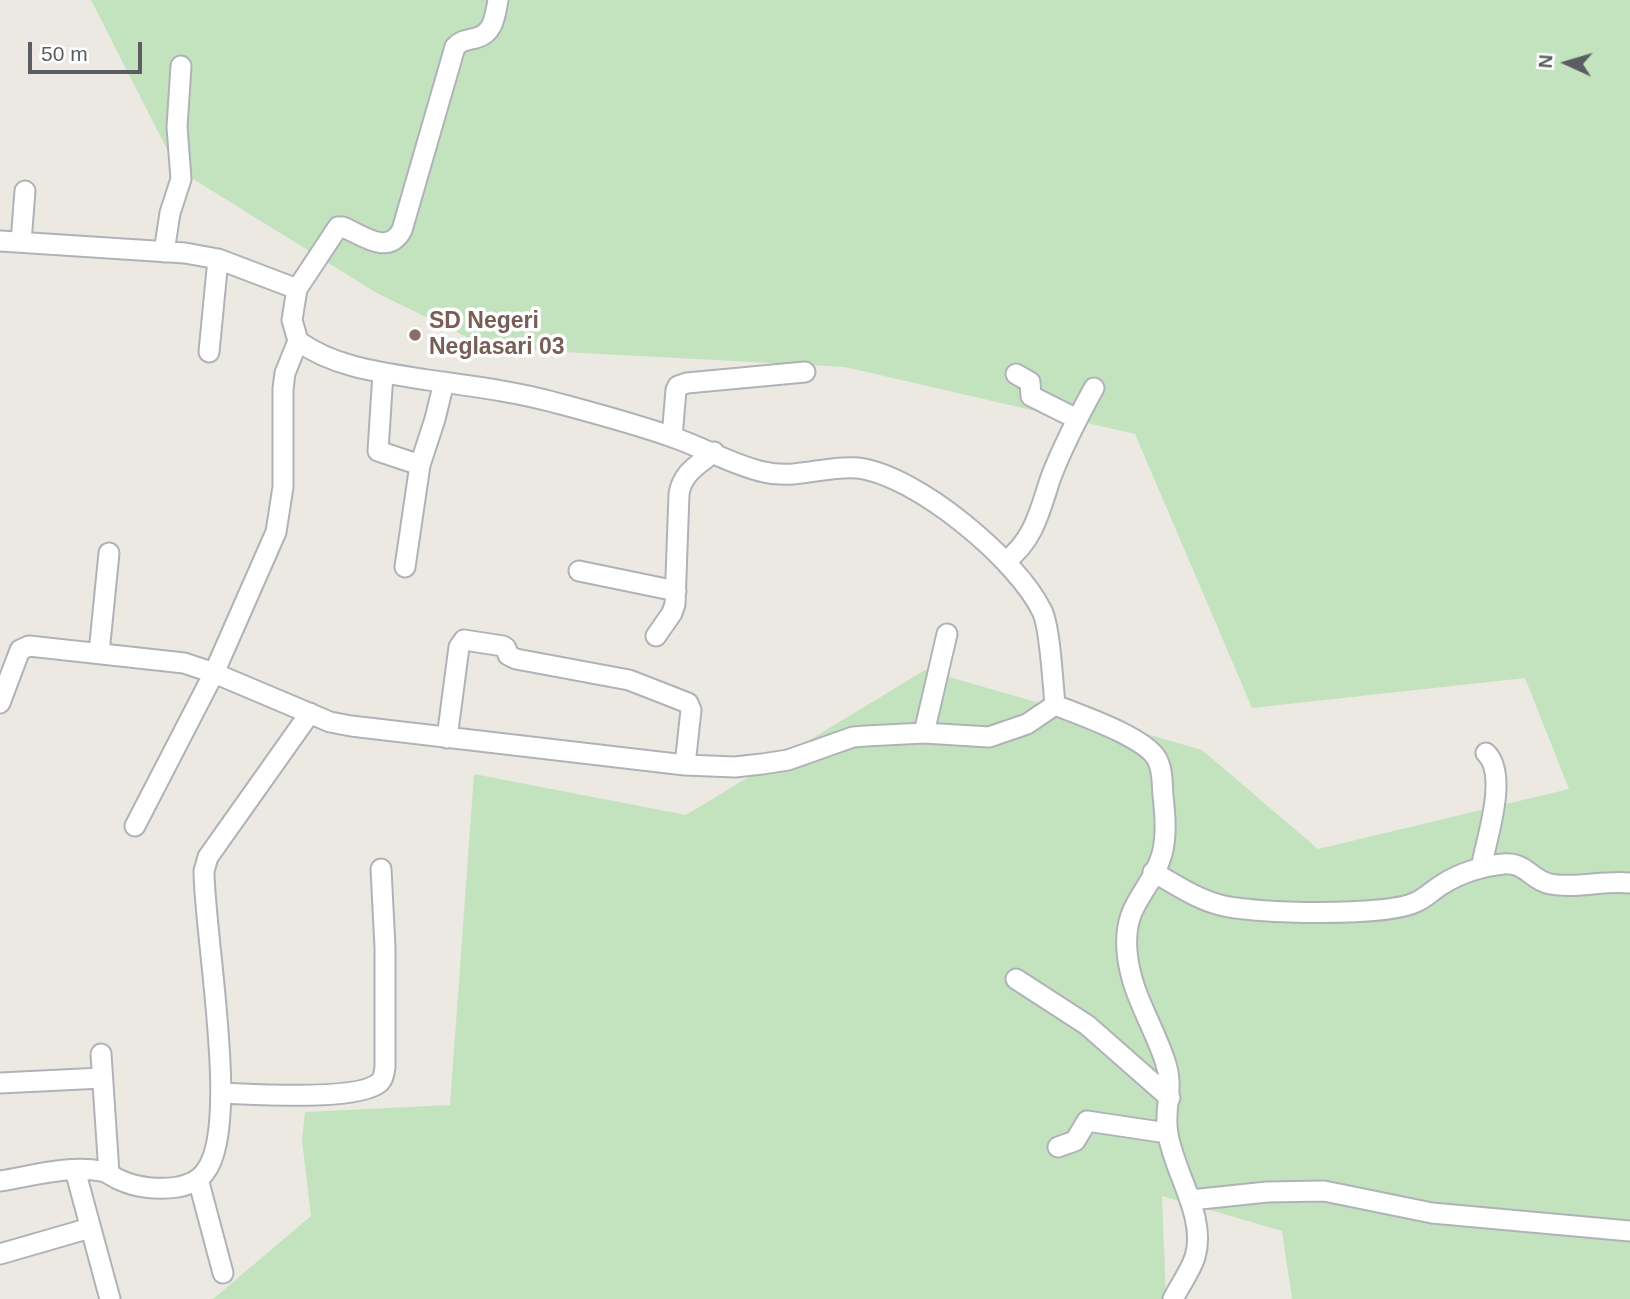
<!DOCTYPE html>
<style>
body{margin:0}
#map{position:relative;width:1630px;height:1299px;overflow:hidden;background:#ece9e2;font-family:Arial,sans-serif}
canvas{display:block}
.north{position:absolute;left:1532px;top:28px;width:70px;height:70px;-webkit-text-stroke:5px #fff;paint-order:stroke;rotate:274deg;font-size:19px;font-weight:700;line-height:28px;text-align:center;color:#5a5e62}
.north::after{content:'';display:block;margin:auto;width:24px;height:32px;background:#5a5e62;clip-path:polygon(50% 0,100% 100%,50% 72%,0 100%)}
.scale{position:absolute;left:28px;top:42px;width:114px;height:32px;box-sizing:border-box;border:4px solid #5a5e62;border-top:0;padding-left:9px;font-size:21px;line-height:24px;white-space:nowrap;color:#5a5e62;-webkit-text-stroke:5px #fff;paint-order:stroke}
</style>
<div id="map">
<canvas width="1630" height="1299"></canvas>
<div class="north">N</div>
<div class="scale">50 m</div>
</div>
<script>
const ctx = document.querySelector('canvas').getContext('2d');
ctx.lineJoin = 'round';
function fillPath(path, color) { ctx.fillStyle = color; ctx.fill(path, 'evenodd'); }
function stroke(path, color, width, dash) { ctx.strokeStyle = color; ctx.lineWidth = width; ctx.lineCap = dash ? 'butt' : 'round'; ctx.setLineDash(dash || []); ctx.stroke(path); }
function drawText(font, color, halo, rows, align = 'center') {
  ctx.font = font + ' Arial,sans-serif'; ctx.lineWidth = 7; ctx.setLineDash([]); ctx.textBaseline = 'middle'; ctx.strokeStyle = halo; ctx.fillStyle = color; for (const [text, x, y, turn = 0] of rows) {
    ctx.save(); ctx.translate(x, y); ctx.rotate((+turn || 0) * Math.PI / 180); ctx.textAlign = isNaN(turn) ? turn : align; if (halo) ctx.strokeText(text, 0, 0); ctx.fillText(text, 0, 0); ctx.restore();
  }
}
fillPath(new Path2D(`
 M 91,0 L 1630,0 L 1630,1299 L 1292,1299 L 1282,1231 L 1162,1196 L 1166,1299 L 213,1299 L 311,1216 L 302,1141 L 305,1112 L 450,1105 L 474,774 L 686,815 L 925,670 L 1202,750 L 1318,849 L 1569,789 L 1525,678 L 1252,708 L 1135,434 L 845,367 L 489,348 L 375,292 L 177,169 Z`), '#c3e3bf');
const minor = new Path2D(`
 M 0,241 L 185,253 L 218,259 L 297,289
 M 21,242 L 25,191
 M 164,252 L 170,213 L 181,179 L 177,127 L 181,66
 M 298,341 C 335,368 384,373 428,380 C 470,386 512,391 553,402 C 594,413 636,424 675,438 C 704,448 735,466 764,472 C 795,480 827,465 858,468 C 916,475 1017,559 1042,611 C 1050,626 1053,685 1055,705
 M 209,352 L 218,259
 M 383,373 L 378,451 L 420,465
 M 1016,374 L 1030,382 L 1031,396 L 1077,419
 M 672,437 L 676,390 L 678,386 L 687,383 L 805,372
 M 1006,561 C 1035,539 1040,509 1051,477 C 1063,446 1078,417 1094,388
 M 405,567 L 420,465 L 435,419 L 444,382
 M 579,571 L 676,591
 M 656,636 L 672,613 L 675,604 L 679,494 C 682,473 698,465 714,452
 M 99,653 L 109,553
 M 0,703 L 20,650 L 29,646 L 184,663 L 214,673 L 330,722 L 351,726 L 685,765 L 735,767 L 762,764 L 788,760 L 853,737 L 866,736 L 924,733 L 989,737 L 1027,724 L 1055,705 C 1080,715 1145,737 1157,759 C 1163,770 1162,784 1163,796 C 1165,814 1167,835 1162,854 C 1151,893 1123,902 1127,951 C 1130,992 1153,1024 1165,1061 C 1175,1089 1163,1109 1168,1134 C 1174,1173 1207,1217 1195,1257 C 1190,1272 1180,1285 1173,1299
 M 924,733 L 947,634
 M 447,738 L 459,647 L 464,640 L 503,646 L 506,648 L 508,655 L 516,659 L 629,680 L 688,703 L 691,710 L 685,765
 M 135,826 L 214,673 L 276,532 L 283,487 L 283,389 L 285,373 L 298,341 L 292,320 L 297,289 L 338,227 L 343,227 C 364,236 388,256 402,230 L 455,47 C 461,40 468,40 476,38 C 494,33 495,16 498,0
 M 1481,868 C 1486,840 1509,775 1486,753
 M 1153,872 C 1175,884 1196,899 1220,905 C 1253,914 1388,917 1416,902 C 1426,898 1434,889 1443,884 C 1460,873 1483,866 1503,864 C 1527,862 1530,880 1550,884 C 1577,889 1603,880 1630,883
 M 1016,979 L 1087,1025 L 1170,1098
 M 101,1054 L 109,1173
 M 0,1083 L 102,1078
 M 222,1093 C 253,1094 359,1102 380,1082 C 384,1078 384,1073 385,1067 L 385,947 L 381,869
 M 1058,1147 L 1075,1141 L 1087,1121 L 1167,1133
 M 75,1170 L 110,1299
 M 198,1179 L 223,1273
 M 0,1181 C 32,1176 69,1165 101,1171 C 108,1172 113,1177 120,1180 C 137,1188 159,1190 178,1187 C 188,1185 199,1181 205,1172 C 241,1128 204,934 204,871 L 208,857 L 310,713
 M 1191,1200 L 1267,1192 L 1324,1191 L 1432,1213 L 1630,1231
 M 0,1254 L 90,1228`);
stroke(minor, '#afb3b7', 23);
stroke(minor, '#fff', 19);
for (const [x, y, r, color] of [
 [415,335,7,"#8d6e63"]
]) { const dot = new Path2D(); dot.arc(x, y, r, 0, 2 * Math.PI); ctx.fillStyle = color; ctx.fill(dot); stroke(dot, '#fff', 2.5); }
drawText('bold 23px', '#785e54', '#fff', [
 ["SD Negeri",429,322],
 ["Neglasari 03",429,348]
], 'left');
</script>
